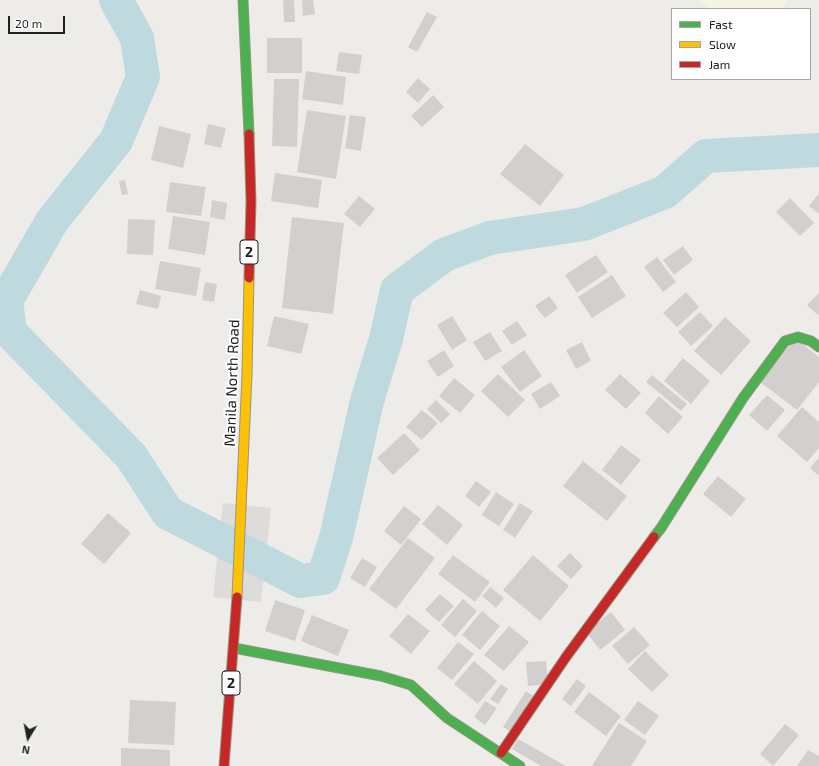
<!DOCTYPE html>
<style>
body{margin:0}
#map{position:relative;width:819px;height:766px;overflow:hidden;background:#eeece9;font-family:"Exo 2",sans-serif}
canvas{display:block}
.legend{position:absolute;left:671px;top:8px;width:140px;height:72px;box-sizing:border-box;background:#fff;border:1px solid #a6a6a6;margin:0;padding:5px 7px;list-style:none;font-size:12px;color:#202020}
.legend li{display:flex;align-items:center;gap:8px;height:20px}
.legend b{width:20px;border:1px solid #a6a6a6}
.north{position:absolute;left:8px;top:718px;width:40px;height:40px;-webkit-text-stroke:3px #fff;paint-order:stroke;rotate:190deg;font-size:11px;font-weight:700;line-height:16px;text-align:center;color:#202020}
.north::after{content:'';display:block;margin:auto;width:14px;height:18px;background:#202020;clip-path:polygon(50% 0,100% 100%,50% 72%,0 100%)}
.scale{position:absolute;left:8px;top:16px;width:57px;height:18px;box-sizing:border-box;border:2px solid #202020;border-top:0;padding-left:5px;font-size:12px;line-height:14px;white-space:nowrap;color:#202020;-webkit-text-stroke:3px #fff;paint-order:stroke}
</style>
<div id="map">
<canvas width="819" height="766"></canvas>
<ul class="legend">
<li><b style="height:5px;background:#4caf50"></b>Fast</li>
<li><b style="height:5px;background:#ffc107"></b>Slow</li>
<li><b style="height:5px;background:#c62828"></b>Jam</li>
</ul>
<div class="north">N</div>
<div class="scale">20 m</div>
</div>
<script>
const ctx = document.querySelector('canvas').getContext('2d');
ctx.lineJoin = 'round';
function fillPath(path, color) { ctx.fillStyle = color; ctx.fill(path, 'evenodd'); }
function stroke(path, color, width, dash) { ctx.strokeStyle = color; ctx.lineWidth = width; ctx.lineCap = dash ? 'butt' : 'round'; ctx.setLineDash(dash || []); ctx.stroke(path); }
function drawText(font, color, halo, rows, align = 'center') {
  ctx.font = font + ' "Exo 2",sans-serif'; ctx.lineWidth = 4; ctx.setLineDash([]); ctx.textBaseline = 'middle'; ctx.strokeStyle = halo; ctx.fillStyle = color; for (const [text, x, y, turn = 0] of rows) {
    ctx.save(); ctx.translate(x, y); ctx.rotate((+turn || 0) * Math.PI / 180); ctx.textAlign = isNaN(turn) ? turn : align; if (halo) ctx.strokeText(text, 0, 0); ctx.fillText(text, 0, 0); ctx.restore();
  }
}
fillPath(new Path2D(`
 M 700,0 L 788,0 L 781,9 L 711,9 Z`), '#f6f5e5');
fillPath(new Path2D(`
 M 223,503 L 271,508 L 261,602 L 213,597 Z`), '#dddcdb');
stroke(new Path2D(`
 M 116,0 L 137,38 L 143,77 L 116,141 L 52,221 L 6,301 L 10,332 L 131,456 L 168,513 L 301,581 L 323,578 L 336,538 L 367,401 L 386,339 L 397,290 L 444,255 L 490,238 L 584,224 L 665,192 L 706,156 L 819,150`), '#bedade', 34);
fillPath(new Path2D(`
 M 283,0 L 294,0 L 295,22 L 284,22 Z
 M 302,0 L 313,0 L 315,14 L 303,16 Z
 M 427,12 L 437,17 L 417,52 L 408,47 Z
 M 267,38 L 302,38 L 302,73 L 267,73 Z
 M 339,52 L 362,55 L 359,74 L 336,71 Z
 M 306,71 L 346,77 L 343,105 L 302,99 Z
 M 418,78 L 430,89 L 418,103 L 406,92 Z
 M 274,79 L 299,79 L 297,147 L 272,146 Z
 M 433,95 L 444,107 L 422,127 L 411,116 Z
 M 307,110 L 346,116 L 336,179 L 297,172 Z
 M 350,115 L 366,117 L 361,151 L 345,148 Z
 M 208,124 L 226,128 L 221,148 L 204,144 Z
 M 159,126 L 191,134 L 183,168 L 151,160 Z
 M 525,144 L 564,175 L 540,206 L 500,174 Z
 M 275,173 L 322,180 L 318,208 L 271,201 Z
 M 125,180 L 128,194 L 122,195 L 119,181 Z
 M 170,182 L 206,187 L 201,216 L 166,212 Z
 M 819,193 L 819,214 L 809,206 Z
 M 359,196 L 375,209 L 360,227 L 344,214 Z
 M 790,198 L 814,223 L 800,236 L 776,212 Z
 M 212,200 L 227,203 L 225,220 L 210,217 Z
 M 173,216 L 210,222 L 205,255 L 168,249 Z
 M 292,217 L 344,223 L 333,314 L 282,308 Z
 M 128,219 L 155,220 L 153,255 L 127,254 Z
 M 683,246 L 693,260 L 674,275 L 663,260 Z
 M 596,255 L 608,272 L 577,293 L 565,275 Z
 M 657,257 L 676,282 L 663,292 L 644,267 Z
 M 160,261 L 201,268 L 196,296 L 155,289 Z
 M 612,275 L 626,296 L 592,318 L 578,297 Z
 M 205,282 L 217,284 L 214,302 L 202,300 Z
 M 140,290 L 161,296 L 158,309 L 136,304 Z
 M 686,292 L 699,307 L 677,327 L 663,313 Z
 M 819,293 L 819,316 L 807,305 Z
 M 549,296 L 558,308 L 545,318 L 535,306 Z
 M 700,312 L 713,326 L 691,346 L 678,332 Z
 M 274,316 L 309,324 L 301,354 L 267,346 Z
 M 452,316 L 467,340 L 452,350 L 437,325 Z
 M 725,317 L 751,341 L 721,375 L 694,351 Z
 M 517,321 L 527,335 L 512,345 L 502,331 Z
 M 490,332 L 502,351 L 485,361 L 473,342 Z
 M 795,338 L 819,357 L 819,382 L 797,410 L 760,382 Z
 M 582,342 L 591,361 L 576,369 L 566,350 Z
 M 444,350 L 454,366 L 438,377 L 427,361 Z
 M 524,350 L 542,376 L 520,392 L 501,367 Z
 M 683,358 L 710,381 L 691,404 L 664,381 Z
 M 498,374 L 525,400 L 508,417 L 481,391 Z
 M 620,374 L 641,393 L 626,409 L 605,390 Z
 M 652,375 L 687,404 L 681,411 L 646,382 Z
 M 454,378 L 475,395 L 460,413 L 439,396 Z
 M 551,382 L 560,396 L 540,409 L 531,394 Z
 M 767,395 L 785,410 L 767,431 L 749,415 Z
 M 659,396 L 683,417 L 668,434 L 645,413 Z
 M 436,400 L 450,414 L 441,423 L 427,409 Z
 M 802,407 L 819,422 L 819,448 L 807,462 L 777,436 Z
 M 422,410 L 438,423 L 422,440 L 406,427 Z
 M 404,433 L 420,450 L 393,475 L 377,458 Z
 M 621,445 L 641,460 L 621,485 L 602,470 Z
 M 819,457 L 819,476 L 810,468 Z
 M 583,461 L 627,496 L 607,521 L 563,486 Z
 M 718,476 L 746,499 L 731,517 L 703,494 Z
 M 476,481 L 491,492 L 479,507 L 465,496 Z
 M 496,492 L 514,504 L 499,526 L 482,515 Z
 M 520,503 L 533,511 L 515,538 L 503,530 Z
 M 438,505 L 463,525 L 447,545 L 422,524 Z
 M 404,506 L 421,519 L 401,545 L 384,531 Z
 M 108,513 L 131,533 L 104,564 L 81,544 Z
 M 408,538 L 435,558 L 396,609 L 369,589 Z
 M 570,553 L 583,566 L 571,579 L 557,566 Z
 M 453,555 L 490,582 L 475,602 L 438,574 Z
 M 533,555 L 569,586 L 540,621 L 503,590 Z
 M 362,558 L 377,567 L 365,587 L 350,578 Z
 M 490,587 L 504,598 L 496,608 L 482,596 Z
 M 440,594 L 454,606 L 439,622 L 425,610 Z
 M 463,599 L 477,611 L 455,637 L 441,625 Z
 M 275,600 L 305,610 L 295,641 L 265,631 Z
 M 482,611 L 500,626 L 480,650 L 462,635 Z
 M 611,612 L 625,630 L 600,650 L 586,632 Z
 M 408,614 L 430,631 L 411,654 L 389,636 Z
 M 312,615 L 349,630 L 338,656 L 301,641 Z
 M 509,626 L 529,642 L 504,671 L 484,655 Z
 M 634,627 L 650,645 L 628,664 L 612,646 Z
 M 458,642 L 474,654 L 452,680 L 437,668 Z
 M 645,651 L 669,675 L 652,692 L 628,669 Z
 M 474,661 L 497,681 L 478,704 L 454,684 Z
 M 546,661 L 548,684 L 528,686 L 526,662 Z
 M 577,679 L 586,686 L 571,706 L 562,699 Z
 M 501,684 L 508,689 L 498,704 L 490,699 Z
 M 526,691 L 533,696 L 510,731 L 503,727 Z
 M 589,692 L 621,716 L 606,736 L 574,712 Z
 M 130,700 L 176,702 L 174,745 L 128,743 Z
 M 485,701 L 497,708 L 485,725 L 474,717 Z
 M 638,701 L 659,716 L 645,735 L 624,720 Z
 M 619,723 L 647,741 L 631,766 L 592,766 Z
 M 785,724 L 799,735 L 773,766 L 760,754 Z
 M 518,739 L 566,766 L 541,766 L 512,749 Z
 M 121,748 L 170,750 L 170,766 L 121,766 Z
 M 808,750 L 819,756 L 819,766 L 797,766 Z`), '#d2d0ce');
const fast = new Path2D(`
 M 243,0 L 249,134
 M 654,537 L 661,528 L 743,398 L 785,341 L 798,337 L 811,341 L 819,347
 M 234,648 L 381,676 L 411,685 L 447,718 L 520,766`);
const slow = new Path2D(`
 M 237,597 L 247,375 L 249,278`);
const jam = new Path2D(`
 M 249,134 L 251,201 L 249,278
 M 501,753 L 566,657 L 654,537
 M 224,766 L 237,597`);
stroke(fast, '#969682', 11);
stroke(slow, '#969682', 11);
stroke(jam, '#969682', 11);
stroke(fast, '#4caf50', 9);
stroke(slow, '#ffc107', 9);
stroke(jam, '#c62828', 9);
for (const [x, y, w] of [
 [249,252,18],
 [231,683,18]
]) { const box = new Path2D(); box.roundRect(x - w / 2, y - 12, w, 24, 3); ctx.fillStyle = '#fff'; ctx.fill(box); stroke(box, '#202020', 1); }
drawText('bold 14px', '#202020', null, [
 ["2",249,252],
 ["2",231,683]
]);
drawText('15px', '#202020', '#fff', [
 ["Manila North Road",232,383,-88]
]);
</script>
